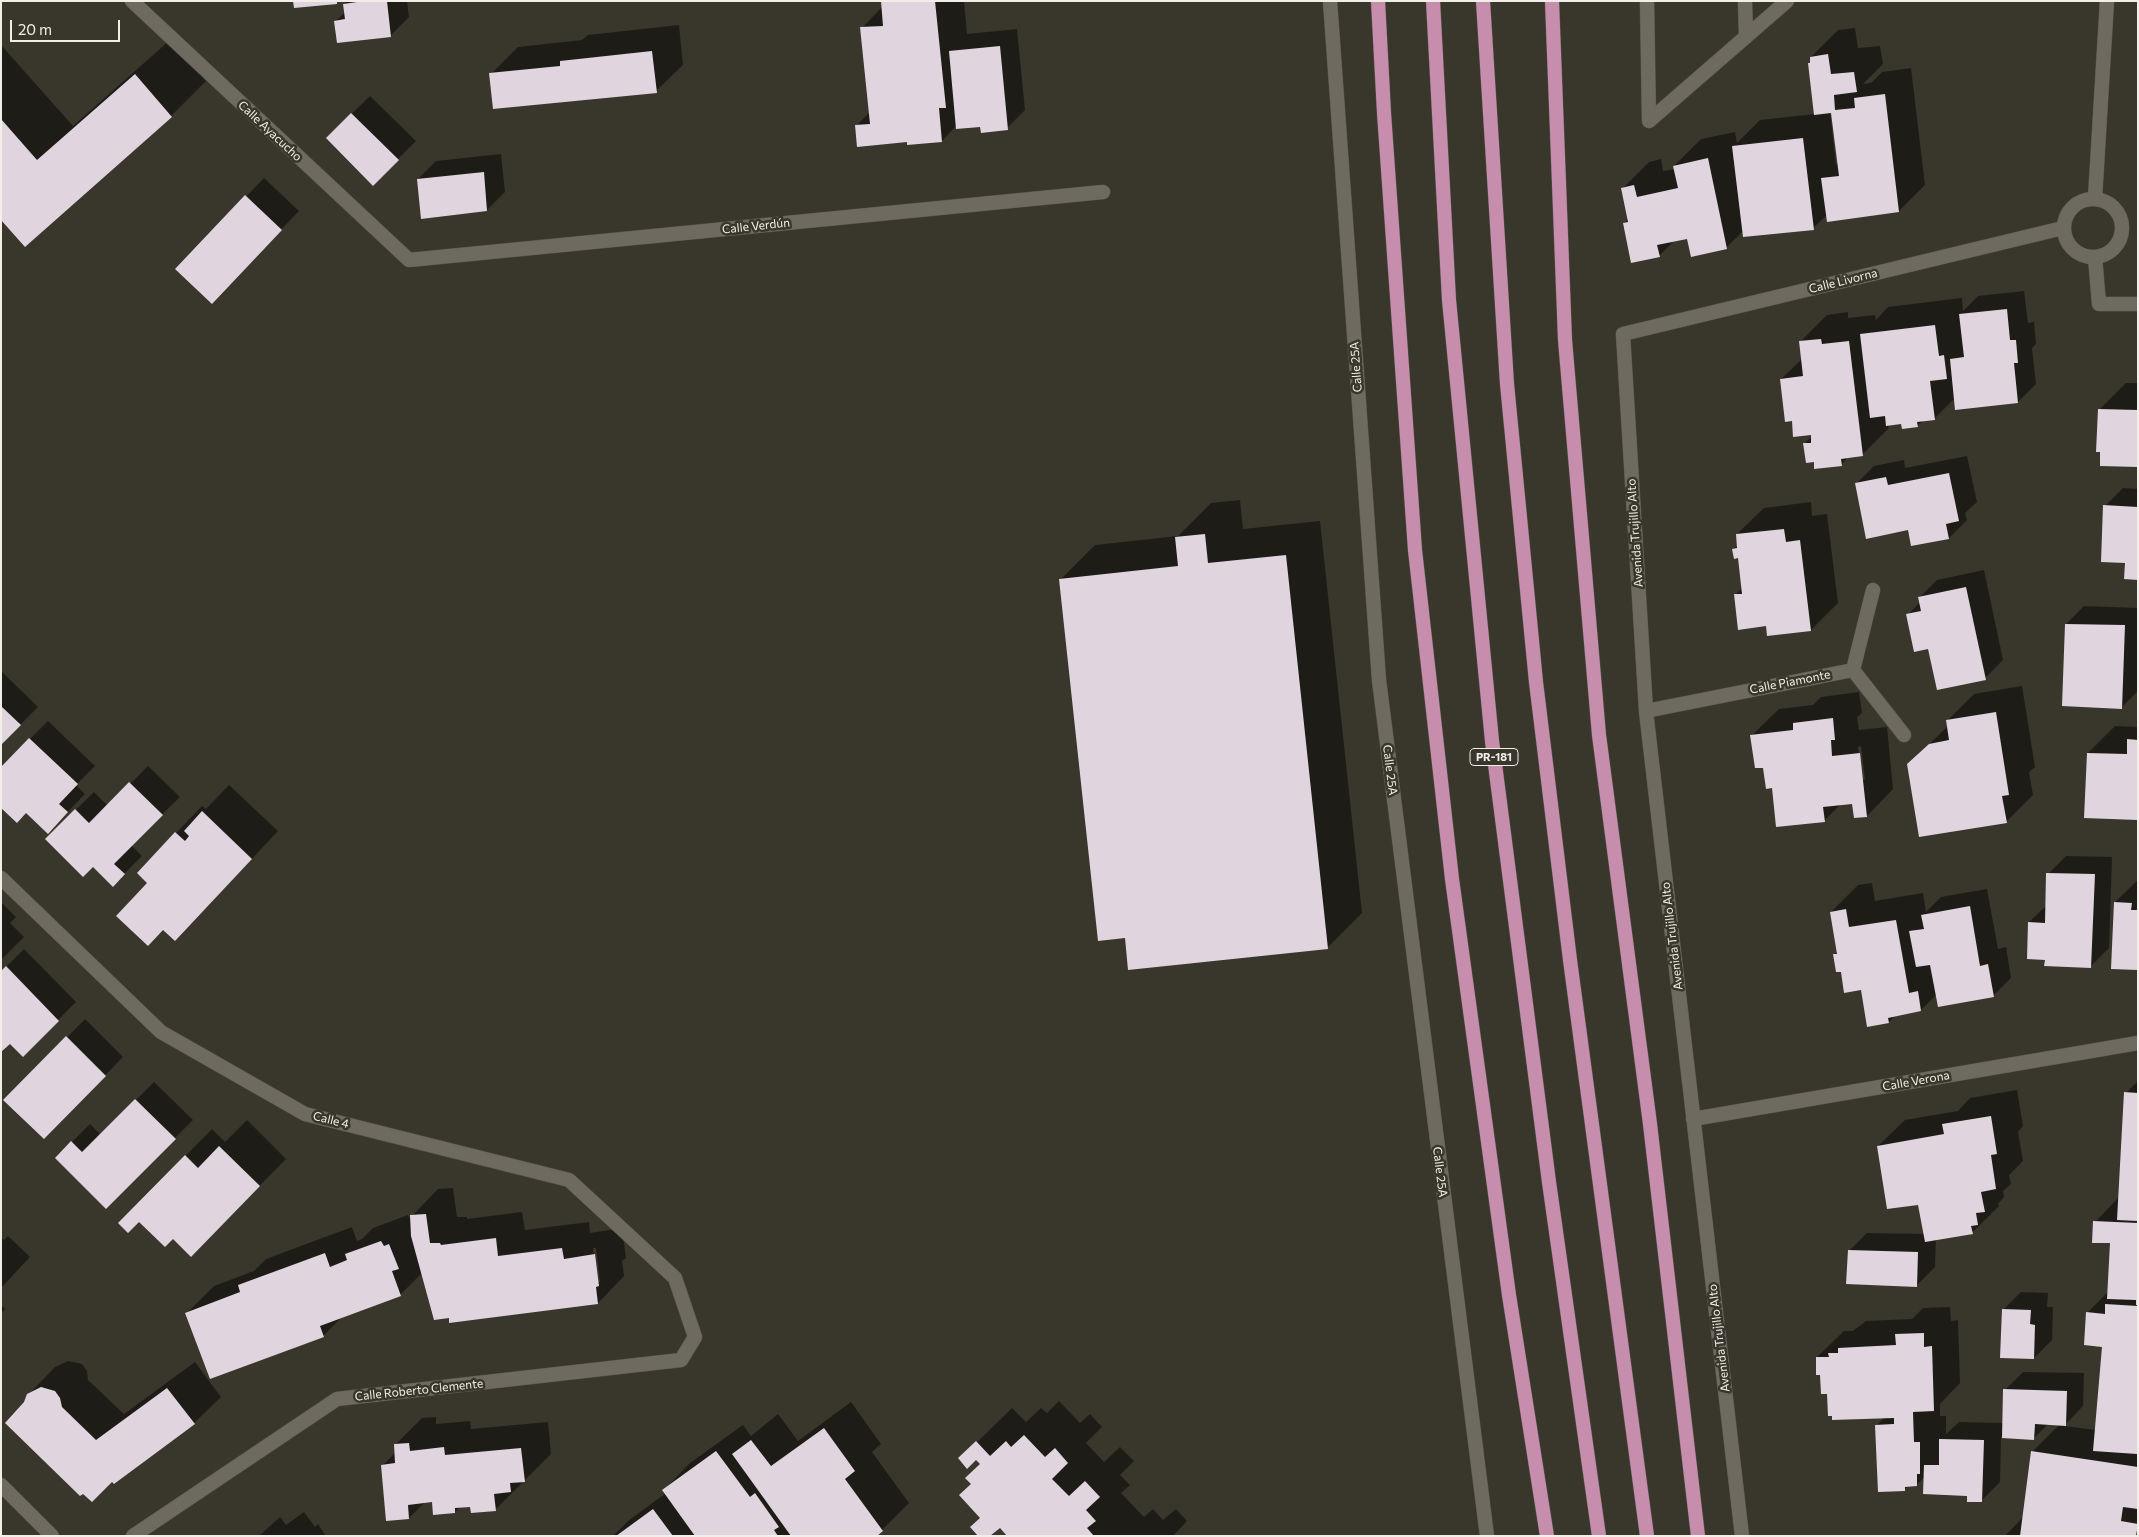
<!DOCTYPE html>
<meta charset="utf-8">
<style>
body{margin:0}
#map{position:relative;width:2139px;height:1537px;overflow:hidden;background:#39362c;font-family:Commissioner,sans-serif}
canvas{display:block}
.frame{position:absolute;inset:0;border:2px solid #f2efe9;pointer-events:none}
.scale{position:absolute;left:10px;top:20px;width:110px;height:22px;box-sizing:border-box;border:2px solid #f2efe9;border-top:0;padding-left:6px;font-size:15px;line-height:18px;white-space:nowrap;color:#f2efe9;-webkit-text-stroke:4px #39362c;paint-order:stroke}
</style>
<div id="map">
<canvas width="2139" height="1537"></canvas>
<div class="frame"></div>
<div class="scale">20 m</div>
</div>
<script>
const ctx = document.querySelector('canvas').getContext('2d');
ctx.lineJoin = 'round';
function fillPath(path, color) { ctx.fillStyle = color; ctx.fill(path, 'evenodd'); }
function stroke(path, color, width, dash) { ctx.strokeStyle = color; ctx.lineWidth = width; ctx.lineCap = dash ? 'butt' : 'round'; ctx.setLineDash(dash || []); ctx.stroke(path); }
function drawText(font, color, halo, rows, align = 'center') {
  ctx.font = font + ' Commissioner,sans-serif'; ctx.lineWidth = 5; ctx.setLineDash([]); ctx.textBaseline = 'middle'; ctx.strokeStyle = halo; ctx.fillStyle = color; for (const [text, x, y, turn = 0] of rows) {
    ctx.save(); ctx.translate(x, y); ctx.rotate((+turn || 0) * Math.PI / 180); ctx.textAlign = isNaN(turn) ? turn : align; if (halo) ctx.strokeText(text, 0, 0); ctx.fillText(text, 0, 0); ctx.restore();
  }
}
fillPath(new Path2D(`
 M 347,1 L 407,1 L 409,17 L 391,35 L 336,21 L 345,12 L 344,4 Z
 M 882,1 L 964,1 L 967,34 L 1017,29 L 1025,110 L 1007,128 L 981,125 L 957,125 L 942,141 L 909,141 L 856,126 L 870,112 L 862,28 L 882,7 Z
 M 679,25 L 683,65 L 656,91 L 491,74 L 518,47 L 582,40 L 588,35 Z
 M 1855,28 L 1858,48 L 1880,46 L 1883,64 L 1863,84 L 1871,83 L 1882,72 L 1911,68 L 1925,185 L 1899,211 L 1827,215 L 1813,228 L 1744,230 L 1726,248 L 1688,237 L 1675,240 L 1659,256 L 1624,224 L 1628,219 L 1622,189 L 1649,162 L 1661,159 L 1663,171 L 1675,169 L 1674,166 L 1701,139 L 1735,132 L 1737,143 L 1760,120 L 1815,114 L 1811,57 L 1838,30 ZM 1830,112 L 1832,112 L 1839,162 L 1836,165 Z
 M 170,40 L 206,81 L 171,116 L 25,245 L 1,218 L 1,45 L 73,126 Z
 M 370,96 L 416,141 L 373,184 L 327,138 Z
 M 501,154 L 505,192 L 487,210 L 418,179 L 436,161 Z
 M 264,178 L 299,211 L 229,284 L 177,268 Z
 M 2024,291 L 2028,323 L 2034,322 L 2036,344 L 2032,348 L 2036,384 L 2018,402 L 1955,398 L 1934,419 L 1924,420 L 1917,426 L 1902,423 L 1888,425 L 1889,428 L 1862,455 L 1849,456 L 1841,465 L 1815,461 L 1804,444 L 1814,434 L 1793,420 L 1781,379 L 1803,358 L 1801,341 L 1827,315 L 1848,312 L 1848,318 L 1875,315 L 1876,320 L 1888,307 L 1962,298 L 1963,311 L 1978,296 Z
 M 2126,383 L 2138,383 L 2138,466 L 2099,410 Z
 M 1967,456 L 1977,502 L 1965,513 L 1967,520 L 1949,538 L 1909,529 L 1856,484 L 1874,466 L 1904,460 L 1905,468 Z
 M 2123,488 L 2138,489 L 2138,578 L 2126,562 L 2105,506 Z
 M 1240,500 L 1243,529 L 1320,521 L 1362,913 L 1327,948 L 1126,937 L 1060,580 L 1095,545 L 1178,536 L 1211,503 Z
 M 1811,502 L 1812,516 L 1827,514 L 1838,603 L 1811,630 L 1768,635 L 1767,625 L 1735,595 L 1743,587 L 1739,557 L 1734,549 L 1738,545 L 1737,534 L 1764,508 Z
 M 1984,570 L 2003,660 L 1985,678 L 1929,647 L 1908,615 L 1920,602 L 1919,598 L 1937,580 Z
 M 2084,606 L 2138,608 L 2138,691 L 2121,708 L 2066,624 Z
 M 1,671 L 38,707 L 1,744 Z
 M 2022,686 L 2035,767 L 2029,772 L 2033,795 L 2006,822 L 1909,764 L 1948,726 L 1947,721 L 1974,694 Z
 M 1859,692 L 1862,713 L 1857,717 L 1859,730 L 1887,727 L 1893,789 L 1867,816 L 1853,803 L 1841,804 L 1824,821 L 1773,786 L 1752,735 L 1779,709 L 1813,705 L 1821,697 ZM 1861,746 L 1865,780 L 1862,780 L 1858,747 Z
 M 48,721 L 95,766 L 76,785 L 85,794 L 48,832 L 30,739 Z
 M 2115,726 L 2138,727 L 2138,818 L 2088,753 Z
 M 148,766 L 180,797 L 131,845 L 142,856 L 113,885 L 93,865 L 46,839 L 94,792 L 108,806 Z
 M 229,785 L 278,831 L 202,912 L 138,873 L 202,806 L 206,809 Z
 M 2066,856 L 2112,857 L 2109,948 L 2091,966 L 2046,958 L 2029,922 L 2047,905 L 2048,874 Z
 M 2138,880 L 2138,969 L 2115,902 Z
 M 1872,883 L 1875,901 L 1923,893 L 1926,912 L 1941,897 L 1987,889 L 1998,949 L 2006,947 L 2011,978 L 1993,996 L 1937,994 L 1921,1010 L 1896,1015 L 1889,1022 L 1868,1025 L 1862,988 L 1842,970 L 1834,955 L 1838,951 L 1831,912 L 1858,885 Z
 M 1,902 L 16,917 L 10,923 L 24,937 L 1,960 Z
 M 24,949 L 76,1002 L 23,1055 L 10,1042 L 1,972 Z
 M 85,1019 L 123,1057 L 44,1138 L 5,1100 Z
 M 2138,1081 L 2138,1222 L 2136,1222 L 2136,1224 L 2138,1225 L 2138,1535 L 2005,1536 L 2024,1516 L 2032,1452 L 2060,1424 L 2048,1424 L 2034,1438 L 2001,1437 L 2000,1482 L 1982,1500 L 1925,1477 L 1916,1485 L 1908,1486 L 1904,1490 L 1877,1425 L 1885,1417 L 1828,1393 L 1817,1357 L 1844,1331 L 1853,1331 L 1866,1321 L 1912,1319 L 1923,1308 L 1950,1307 L 1951,1321 L 1958,1320 L 1960,1383 L 1940,1404 L 1940,1416 L 1946,1416 L 1946,1434 L 1959,1422 L 2003,1423 L 2005,1390 L 2023,1372 L 2084,1373 L 2083,1406 L 2064,1426 L 2096,1430 L 2104,1346 L 2087,1313 L 2108,1292 L 2111,1242 L 2095,1222 L 2120,1196 L 2126,1093 Z
 M 154,1082 L 193,1120 L 106,1207 L 56,1158 L 90,1124 L 101,1135 Z
 M 2017,1090 L 2023,1126 L 2018,1132 L 2023,1161 L 2009,1175 L 2011,1184 L 2003,1191 L 2004,1197 L 1998,1204 L 1999,1206 L 1972,1233 L 1936,1239 L 1935,1267 L 1917,1285 L 1849,1251 L 1867,1233 L 1925,1234 L 1919,1203 L 1878,1146 L 1905,1120 L 1958,1111 L 1970,1098 Z
 M 247,1120 L 286,1159 L 217,1229 L 173,1237 L 139,1220 L 120,1223 L 212,1129 L 225,1142 Z
 M 453,1188 L 457,1217 L 467,1217 L 467,1219 L 522,1212 L 525,1230 L 589,1222 L 590,1233 L 622,1228 L 626,1258 L 622,1261 L 624,1276 L 598,1303 L 450,1317 L 422,1273 L 400,1295 L 343,1316 L 323,1336 L 187,1313 L 214,1286 L 254,1271 L 266,1259 L 352,1227 L 357,1241 L 362,1239 L 373,1228 L 408,1215 L 412,1223 L 412,1216 L 438,1189 ZM 593,1248 L 596,1248 L 600,1282 L 597,1282 Z
 M 8,1236 L 30,1257 L 1,1288 L 1,1238 L 4,1240 Z
 M 2021,1292 L 2048,1293 L 2047,1307 L 2053,1307 L 2052,1340 L 2034,1358 L 2003,1310 Z
 M 1,1305 L 5,1309 L 1,1313 Z
 M 68,1361 L 82,1364 L 87,1371 L 88,1380 L 124,1414 L 195,1362 L 221,1397 L 194,1423 L 114,1482 L 25,1403 L 28,1395 L 55,1367 Z
 M 1059,1401 L 1080,1423 L 1090,1414 L 1102,1427 L 1086,1443 L 1104,1462 L 1120,1447 L 1134,1461 L 1120,1475 L 1130,1485 L 1121,1493 L 1144,1517 L 1153,1509 L 1163,1520 L 1176,1509 L 1187,1521 L 1173,1536 L 1009,1536 L 1000,1526 L 981,1517 L 972,1483 L 981,1464 L 976,1459 L 960,1459 L 1012,1408 L 1026,1422 L 1041,1408 L 1047,1413 Z
 M 851,1402 L 881,1444 L 872,1452 L 909,1503 L 882,1530 L 813,1536 L 613,1536 L 628,1521 L 666,1493 L 664,1490 L 690,1463 L 743,1425 L 751,1436 L 778,1414 L 798,1441 Z
 M 436,1417 L 436,1424 L 470,1421 L 471,1429 L 548,1422 L 551,1454 L 495,1510 L 471,1505 L 461,1506 L 455,1512 L 433,1501 L 425,1502 L 409,1518 L 383,1465 L 396,1452 L 395,1445 L 422,1418 Z
 M 304,1512 L 315,1527 L 318,1524 L 326,1536 L 259,1536 L 280,1517 L 286,1525 Z`), '#0007');
fillPath(new Path2D(`
 M 293,1 L 337,1 L 337,4 L 294,8 Z
 M 364,1 L 387,1 L 391,37 L 337,43 L 334,21 L 345,19 L 343,4 Z
 M 881,1 L 935,1 L 946,108 L 939,108 L 942,142 L 907,145 L 907,142 L 857,147 L 855,125 L 870,124 L 860,27 L 883,26 Z
 M 1000,46 L 1008,130 L 981,133 L 980,127 L 956,129 L 949,51 Z
 M 652,51 L 657,93 L 493,109 L 489,73 L 560,66 L 560,61 Z
 M 1828,54 L 1831,74 L 1854,72 L 1857,92 L 1834,95 L 1835,110 L 1855,108 L 1854,98 L 1885,94 L 1899,212 L 1827,222 L 1821,178 L 1839,176 L 1831,113 L 1814,115 L 1808,63 L 1810,63 L 1810,57 Z
 M 135,74 L 172,117 L 25,247 L 1,220 L 1,119 L 37,160 Z
 M 351,113 L 399,160 L 373,186 L 326,138 Z
 M 1803,138 L 1814,230 L 1743,237 L 1732,146 Z
 M 1708,158 L 1727,249 L 1691,257 L 1687,239 L 1657,245 L 1660,257 L 1631,263 L 1623,223 L 1628,222 L 1621,188 L 1634,185 L 1637,197 L 1678,188 L 1673,166 Z
 M 484,172 L 487,211 L 421,219 L 417,179 Z
 M 245,195 L 282,230 L 212,304 L 175,269 Z
 M 2007,309 L 2010,340 L 2016,340 L 2018,363 L 2014,363 L 2018,403 L 1955,410 L 1950,359 L 1964,357 L 1959,314 Z
 M 1935,325 L 1939,356 L 1944,355 L 1947,379 L 1930,381 L 1935,420 L 1917,422 L 1918,427 L 1902,429 L 1901,424 L 1886,426 L 1885,416 L 1870,418 L 1860,334 Z
 M 1821,339 L 1822,344 L 1849,341 L 1863,456 L 1841,459 L 1842,466 L 1814,469 L 1814,462 L 1806,463 L 1803,443 L 1811,443 L 1811,435 L 1793,437 L 1792,421 L 1785,422 L 1780,379 L 1803,376 L 1799,341 Z
 M 2098,409 L 2138,410 L 2138,467 L 2100,466 L 2100,452 L 2096,452 Z
 M 1949,473 L 1959,521 L 1946,524 L 1949,539 L 1911,546 L 1908,530 L 1866,539 L 1855,483 L 1886,477 L 1888,485 Z
 M 2103,505 L 2138,507 L 2138,580 L 2124,579 L 2125,563 L 2101,562 Z
 M 1784,529 L 1786,542 L 1800,540 L 1811,631 L 1767,636 L 1766,626 L 1738,630 L 1734,594 L 1742,594 L 1738,558 L 1734,559 L 1732,549 L 1737,548 L 1736,534 Z
 M 1205,534 L 1208,563 L 1286,555 L 1328,949 L 1128,970 L 1125,938 L 1098,941 L 1059,579 L 1178,566 L 1175,537 Z
 M 1966,587 L 1986,680 L 1937,690 L 1928,649 L 1914,652 L 1906,614 L 1921,611 L 1918,597 Z
 M 2065,624 L 2125,625 L 2122,709 L 2062,706 Z
 M 1,706 L 21,725 L 1,745 Z
 M 1996,712 L 2009,795 L 2002,796 L 2007,823 L 1919,837 L 1907,764 L 1929,744 L 1949,740 L 1946,720 Z
 M 1833,718 L 1835,740 L 1831,740 L 1832,756 L 1860,753 L 1867,817 L 1854,818 L 1852,804 L 1823,807 L 1825,822 L 1776,827 L 1772,788 L 1766,789 L 1763,768 L 1755,768 L 1750,735 L 1793,730 L 1793,723 Z
 M 29,738 L 78,784 L 59,804 L 68,812 L 48,834 L 26,813 L 17,823 L 1,808 L 1,767 Z
 M 2127,739 L 2138,740 L 2138,820 L 2084,818 L 2087,753 L 2127,754 Z
 M 129,782 L 163,815 L 114,864 L 125,874 L 113,887 L 93,867 L 83,877 L 45,839 L 75,809 L 89,823 Z
 M 202,811 L 252,859 L 175,941 L 163,930 L 148,946 L 116,916 L 147,883 L 137,873 L 175,832 L 185,841 L 189,836 L 184,831 Z
 M 2046,873 L 2095,874 L 2091,968 L 2044,966 L 2045,960 L 2027,959 L 2028,922 L 2045,923 Z
 M 2114,902 L 2132,903 L 2131,910 L 2138,910 L 2138,970 L 2111,969 Z
 M 1970,906 L 1980,966 L 1988,964 L 1994,997 L 1938,1007 L 1930,965 L 1916,967 L 1909,931 L 1924,929 L 1921,915 Z
 M 1846,909 L 1849,927 L 1896,920 L 1909,993 L 1918,991 L 1921,1011 L 1888,1018 L 1889,1023 L 1867,1027 L 1861,990 L 1844,993 L 1841,972 L 1836,972 L 1833,954 L 1837,954 L 1830,912 Z
 M 6,966 L 59,1021 L 23,1057 L 10,1044 L 1,1052 L 1,971 Z
 M 66,1036 L 106,1076 L 44,1139 L 3,1100 Z
 M 2124,1092 L 2138,1093 L 2138,1221 L 2117,1220 Z
 M 135,1099 L 176,1139 L 106,1209 L 55,1158 L 71,1141 L 82,1152 Z
 M 1991,1116 L 1997,1154 L 1991,1155 L 1996,1189 L 1981,1192 L 1985,1212 L 1976,1213 L 1978,1225 L 1971,1226 L 1973,1234 L 1925,1242 L 1918,1205 L 1887,1209 L 1877,1146 L 1944,1134 L 1942,1124 Z
 M 219,1146 L 260,1186 L 191,1257 L 173,1239 L 165,1247 L 139,1222 L 128,1233 L 118,1223 L 185,1155 L 198,1168 Z
 M 426,1214 L 430,1243 L 440,1243 L 441,1245 L 496,1238 L 498,1256 L 562,1248 L 564,1259 L 595,1254 L 599,1286 L 596,1287 L 598,1304 L 449,1323 L 449,1318 L 434,1320 L 411,1236 L 410,1215 Z
 M 2093,1221 L 2138,1223 L 2138,1305 L 2136,1305 L 2136,1300 L 2107,1299 L 2110,1243 L 2092,1243 Z
 M 381,1241 L 384,1246 L 389,1244 L 399,1269 L 392,1271 L 401,1296 L 320,1326 L 324,1337 L 210,1379 L 185,1313 L 240,1292 L 238,1285 L 325,1253 L 330,1267 L 347,1260 L 345,1254 Z
 M 1848,1250 L 1918,1252 L 1917,1287 L 1846,1284 Z
 M 2105,1304 L 2138,1306 L 2137,1454 L 2093,1451 L 2102,1347 L 2084,1345 L 2086,1312 L 2105,1314 Z
 M 2002,1309 L 2031,1310 L 2030,1324 L 2035,1325 L 2034,1359 L 2000,1358 Z
 M 1924,1333 L 1924,1347 L 1932,1346 L 1934,1411 L 1913,1412 L 1914,1442 L 1920,1442 L 1920,1474 L 1917,1474 L 1917,1486 L 1905,1487 L 1905,1491 L 1878,1492 L 1875,1425 L 1894,1424 L 1894,1418 L 1832,1420 L 1832,1416 L 1828,1416 L 1827,1394 L 1821,1394 L 1820,1375 L 1816,1375 L 1816,1357 L 1829,1357 L 1828,1353 L 1838,1353 L 1838,1348 L 1896,1345 L 1895,1334 Z
 M 41,1387 L 55,1391 L 60,1398 L 62,1407 L 96,1440 L 167,1388 L 195,1424 L 114,1484 L 112,1482 L 92,1502 L 83,1494 L 80,1496 L 5,1423 L 24,1402 L 27,1394 Z
 M 2003,1389 L 2067,1391 L 2066,1426 L 2035,1424 L 2034,1440 L 2002,1438 Z
 M 824,1428 L 855,1471 L 845,1479 L 883,1531 L 877,1536 L 791,1536 L 732,1454 L 751,1440 L 771,1466 Z
 M 1024,1435 L 1045,1457 L 1055,1448 L 1068,1463 L 1052,1479 L 1069,1496 L 1085,1481 L 1100,1497 L 1086,1510 L 1096,1521 L 1087,1528 L 1094,1536 L 1007,1536 L 1000,1528 L 990,1536 L 978,1536 L 970,1527 L 980,1518 L 959,1495 L 971,1484 L 965,1478 L 980,1464 L 976,1460 L 967,1469 L 958,1458 L 976,1441 L 990,1456 L 1006,1441 L 1011,1447 Z
 M 1939,1439 L 1984,1440 L 1982,1502 L 1967,1502 L 1967,1496 L 1923,1494 L 1924,1465 L 1939,1465 Z
 M 409,1443 L 410,1451 L 444,1447 L 445,1455 L 521,1448 L 525,1482 L 510,1483 L 511,1492 L 494,1494 L 496,1511 L 471,1513 L 470,1507 L 455,1508 L 455,1513 L 433,1515 L 432,1502 L 408,1505 L 409,1519 L 386,1521 L 381,1465 L 395,1463 L 394,1444 Z
 M 716,1451 L 750,1497 L 755,1493 L 779,1527 L 774,1530 L 778,1536 L 695,1536 L 662,1490 Z
 M 2031,1451 L 2138,1467 L 2138,1509 L 2123,1507 L 2121,1521 L 2138,1524 L 2136,1536 L 2020,1536 Z
 M 653,1509 L 673,1536 L 616,1536 Z`), '#e0d5df');
const service = new Path2D(`
 M 1647,1 L 1649,121 L 1787,1
 M 1745,1 L 1746,37
 M 2095,198 L 2107,1
 M2064 228a29 29 0 1 1 58 0a29 29 0 1 1-58 0Z
 M 2095,257 L 2099,304 L 2138,304`);
const minor = new Path2D(`
 M 132,1 L 409,260 L 1103,192
 M 1330,1 L 1379,680 L 1487,1536
 M 1853,670 L 1904,735
 M 1853,670 L 1873,590
 M 1646,711 L 1853,670
 M 1,878 L 161,1032 L 305,1114 L 569,1180 L 675,1278 L 695,1337 L 681,1360 L 337,1399 L 133,1536
 M 1693,1119 L 2138,1043
 M 1,1485 L 52,1536
 M 1742,1536 L 1646,711 L 1623,334 L 2063,228`);
const trunk = new Path2D(`
 M 1378,1 L 1384,113 L 1415,550 L 1452,879 L 1509,1295 L 1547,1536
 M 1433,1 L 1449,300 L 1492,741 L 1549,1182 L 1599,1536
 M 1483,1 L 1507,384 L 1536,682 L 1570,960 L 1647,1536
 M 1552,1 L 1565,340 L 1599,735 L 1650,1124 L 1698,1536`);
stroke(service, '#57544b', 15);
stroke(minor, '#57544b', 15);
stroke(trunk, '#57544b', 15);
stroke(service, '#6e6a5f', 14);
stroke(minor, '#6e6a5f', 14);
stroke(trunk, '#c68eac', 14);
for (const [x, y, w] of [
 [1494,757,48]
]) { const box = new Path2D(); box.roundRect(x - w / 2, y - 8.5, w, 17, 4); ctx.fillStyle = '#39362c'; ctx.fill(box); stroke(box, '#f2efe9', 1); }
drawText('bold 11px', '#f2efe9', null, [
 ["PR-181",1494,757]
]);
drawText('12px', '#f2efe9', '#39362c', [
 ["Calle Ayacucho",270,131,43],
 ["Calle Verdún",756,226,-6],
 ["Calle Livorna",1843,281,-14],
 ["Calle 25A",1356,367,-94],
 ["Avenida Trujillo Alto",1635,533,-94],
 ["Calle Piamonte",1790,682,-11],
 ["Calle 25A",1390,770,83],
 ["Avenida Trujillo Alto",1672,936,-97],
 ["Calle Verona",1916,1081,-10],
 ["Calle 4",331,1120,14],
 ["Calle 25A",1440,1172,83],
 ["Avenida Trujillo Alto",1719,1338,-97],
 ["Calle Roberto Clemente",419,1390,-6]
]);
</script>
